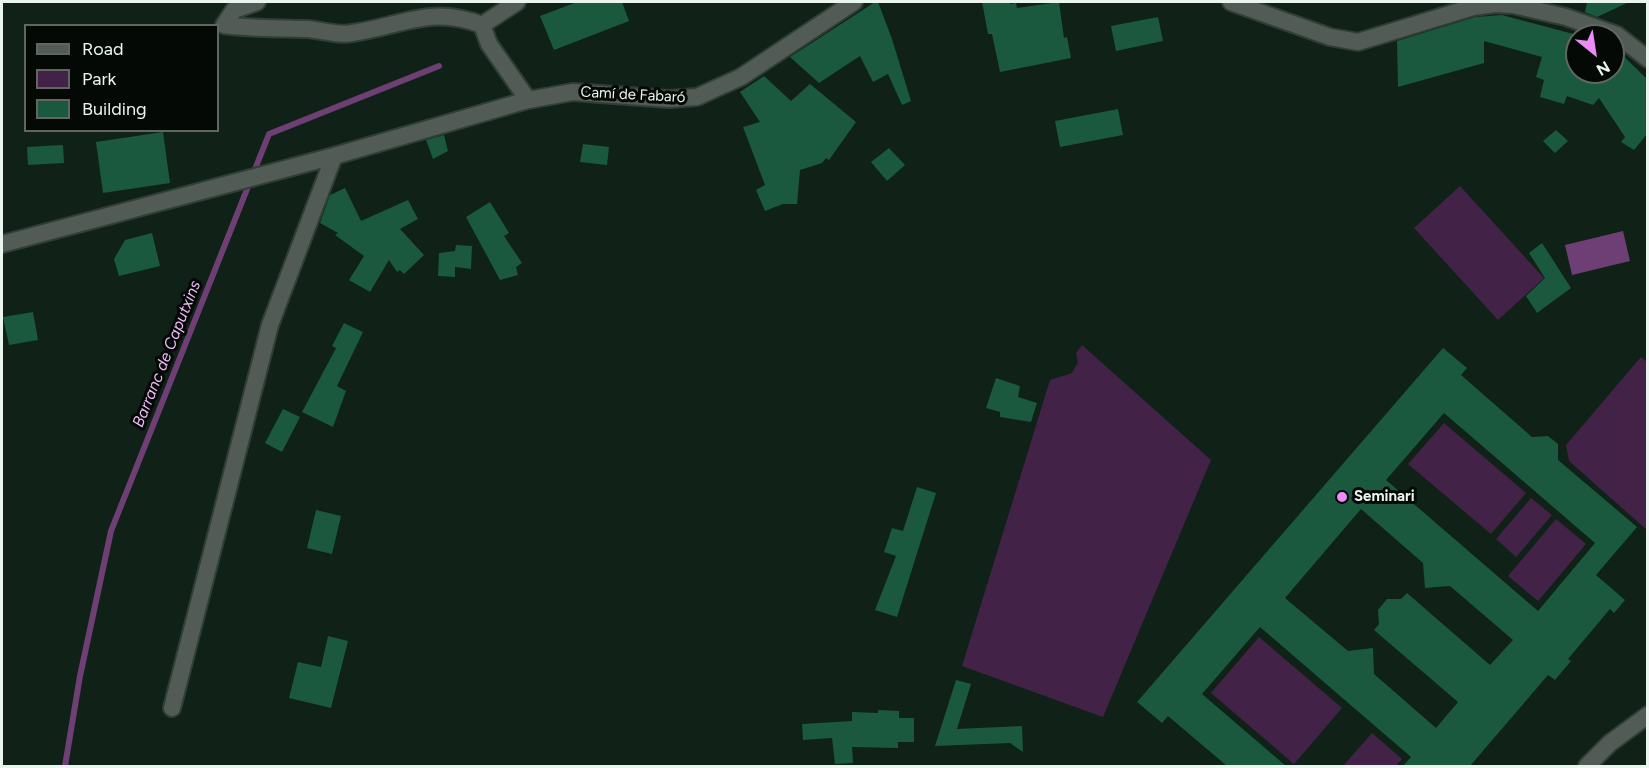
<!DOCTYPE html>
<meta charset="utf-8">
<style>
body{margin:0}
#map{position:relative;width:1649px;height:768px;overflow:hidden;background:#102118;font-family:Figtree,sans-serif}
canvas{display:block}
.frame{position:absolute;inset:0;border:3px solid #eaf5ef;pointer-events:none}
.legend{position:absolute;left:24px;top:24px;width:195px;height:108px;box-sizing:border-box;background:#040906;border:2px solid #606763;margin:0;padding:8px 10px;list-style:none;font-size:18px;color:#eaf5ef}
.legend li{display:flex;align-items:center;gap:12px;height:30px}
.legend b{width:30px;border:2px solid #606763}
.north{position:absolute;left:1565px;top:24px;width:60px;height:60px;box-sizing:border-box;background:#040906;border:2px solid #606763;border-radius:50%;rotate:150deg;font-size:16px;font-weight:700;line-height:24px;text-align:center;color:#eaf5ef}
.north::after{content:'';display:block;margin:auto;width:21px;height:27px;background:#ec8cfa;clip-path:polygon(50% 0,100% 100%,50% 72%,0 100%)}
</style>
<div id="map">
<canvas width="1649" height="768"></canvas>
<div class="frame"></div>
<ul class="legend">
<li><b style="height:8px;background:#525b56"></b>Road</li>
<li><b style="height:16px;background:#432248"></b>Park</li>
<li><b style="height:16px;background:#1a593d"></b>Building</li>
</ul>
<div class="north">N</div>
</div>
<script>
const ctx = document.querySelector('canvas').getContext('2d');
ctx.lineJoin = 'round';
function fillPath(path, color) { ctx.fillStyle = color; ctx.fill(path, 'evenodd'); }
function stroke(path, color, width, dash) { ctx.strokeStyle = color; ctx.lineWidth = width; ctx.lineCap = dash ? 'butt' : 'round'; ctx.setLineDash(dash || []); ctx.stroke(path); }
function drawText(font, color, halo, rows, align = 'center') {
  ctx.font = font + ' Figtree,sans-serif'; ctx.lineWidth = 6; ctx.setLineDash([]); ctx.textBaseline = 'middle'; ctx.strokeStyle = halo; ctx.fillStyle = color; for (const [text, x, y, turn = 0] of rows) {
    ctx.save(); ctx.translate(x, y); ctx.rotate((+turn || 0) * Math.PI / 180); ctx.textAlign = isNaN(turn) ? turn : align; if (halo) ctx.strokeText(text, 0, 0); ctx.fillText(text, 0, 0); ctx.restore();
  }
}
fillPath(new Path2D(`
 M 1460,186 L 1544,278 L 1498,320 L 1414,228 Z
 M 1082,345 L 1211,460 L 1103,717 L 962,666 L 1050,380 L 1072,373 L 1078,362 L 1076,353 Z
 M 1641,357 L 1648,363 L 1647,530 L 1569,461 L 1566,445 Z
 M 1444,423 L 1526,493 L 1491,534 L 1408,464 Z
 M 1531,498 L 1552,515 L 1516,557 L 1496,539 Z
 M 1556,519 L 1586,544 L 1538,601 L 1508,576 Z
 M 1259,637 L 1342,708 L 1294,764 L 1211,693 Z
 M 1372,733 L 1402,759 L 1396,766 L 1343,766 Z`), '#432248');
fillPath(new Path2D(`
 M 1623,231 L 1630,261 L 1572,275 L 1565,245 Z`), '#6e3f74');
stroke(new Path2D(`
 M 65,766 L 80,676 L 111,531 L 269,134 L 439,66`), '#6e3f74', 6);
fillPath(new Path2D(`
 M 577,2 L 622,2 L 629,21 L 554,50 L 540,16 Z
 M 875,2 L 878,2 L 892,39 L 911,101 L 902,105 L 888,74 L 873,82 L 860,56 L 819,83 L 790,57 Z
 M 982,2 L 1010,2 L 1010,4 L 1016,3 L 1017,8 L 1059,2 L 1064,38 L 1067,37 L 1071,58 L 1000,72 L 992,34 L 988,34 Z
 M 1587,2 L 1629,2 L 1597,17 L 1585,12 Z
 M 1502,15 L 1577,35 L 1577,72 L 1613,72 L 1613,46 L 1647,79 L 1647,134 L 1634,150 L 1621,142 L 1625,137 L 1599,98 L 1593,105 L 1567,96 L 1564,104 L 1540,97 L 1544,80 L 1536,77 L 1542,57 L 1484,41 L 1484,63 L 1398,87 L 1397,41 L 1475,17 Z
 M 1158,17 L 1163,41 L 1116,51 L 1111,26 Z
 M 764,76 L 791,101 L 810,84 L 856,122 L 829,160 L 826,158 L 822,163 L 800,170 L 797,204 L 783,204 L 765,211 L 756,190 L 765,185 L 743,127 L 760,122 L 740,92 Z
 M 1118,109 L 1123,135 L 1060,147 L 1055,121 Z
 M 1556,130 L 1568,141 L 1555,153 L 1543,141 Z
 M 163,132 L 170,183 L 103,193 L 96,142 Z
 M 444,135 L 448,151 L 433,159 L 426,140 Z
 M 583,144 L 609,147 L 607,165 L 580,162 Z
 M 63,145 L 64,163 L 28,165 L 27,147 Z
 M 889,148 L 905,165 L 887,181 L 871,162 Z
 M 345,188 L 361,221 L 408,200 L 418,219 L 400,229 L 424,255 L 404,274 L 400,270 L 397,272 L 389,260 L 370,292 L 349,280 L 364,256 L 335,235 L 338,233 L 320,223 L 330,195 Z
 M 490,202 L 509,233 L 504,236 L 522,263 L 516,267 L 518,275 L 500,280 L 466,217 Z
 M 152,233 L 160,266 L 119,276 L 114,259 L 125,240 Z
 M 1542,243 L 1571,288 L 1537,313 L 1526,296 L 1545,278 L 1529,253 Z
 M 456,245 L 472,246 L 471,269 L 455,267 L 455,277 L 438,276 L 439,253 L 455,251 Z
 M 33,312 L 38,340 L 9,345 L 3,317 Z
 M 344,323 L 363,332 L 337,386 L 346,391 L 333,427 L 302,412 L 336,348 L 332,346 Z
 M 1443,348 L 1467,368 L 1461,375 L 1532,437 L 1548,436 L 1558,444 L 1558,460 L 1637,527 L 1596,575 L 1625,600 L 1614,613 L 1610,609 L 1568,659 L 1571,661 L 1555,680 L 1548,675 L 1470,766 L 1403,766 L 1411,757 L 1260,627 L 1202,694 L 1286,766 L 1227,766 L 1168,716 L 1162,723 L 1137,702 ZM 1444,413 L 1595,543 L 1538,611 L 1386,480 ZM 1361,509 L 1423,563 L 1425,588 L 1450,586 L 1513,640 L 1490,665 L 1407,593 L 1401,599 L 1387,599 L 1378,610 L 1379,624 L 1374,630 L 1458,702 L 1436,728 L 1374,674 L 1373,648 L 1348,651 L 1285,598 Z
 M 996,378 L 1020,386 L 1018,397 L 1037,403 L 1031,422 L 1000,417 L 1000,412 L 986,408 Z
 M 283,409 L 300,417 L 282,452 L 265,443 Z
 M 917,487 L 936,493 L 897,617 L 875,610 L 896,556 L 884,552 L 892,528 L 903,531 Z
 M 316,510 L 341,516 L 332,554 L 307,548 Z
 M 328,636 L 348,641 L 331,708 L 289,698 L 298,662 L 321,667 Z
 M 956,680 L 971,684 L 957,729 L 1022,726 L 1023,752 L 1010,743 L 935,746 Z
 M 878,710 L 899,711 L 899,718 L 914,718 L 914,742 L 898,742 L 898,748 L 852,747 L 853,763 L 835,764 L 832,738 L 803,740 L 802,724 L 852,721 L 852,712 L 878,713 Z`), '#1a593d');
const minor = new Path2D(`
 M 257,2 L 234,10 L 224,25 C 252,29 279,28 307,29 C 321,30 338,36 352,33 C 402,26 430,5 482,25
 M 517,2 L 482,25 L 489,44 L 528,100
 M 1231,2 L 1330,37 L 1358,42 L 1473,7 L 1495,4 L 1513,5 L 1566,17 L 1617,35 L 1648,59
 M 2,244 L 334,156 L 528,100 L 573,92 L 669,99 L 697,97 L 741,77 L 854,2
 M 172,708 L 270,325 L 334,156
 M 1587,766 L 1610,743 L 1648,715`);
stroke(minor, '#2f3f36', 20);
stroke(minor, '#525b56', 16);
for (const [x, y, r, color] of [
 [1342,497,6,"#ec8cfa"]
]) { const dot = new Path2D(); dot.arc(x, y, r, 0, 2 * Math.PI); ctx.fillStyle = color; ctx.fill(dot); stroke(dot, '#040906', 2); }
drawText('15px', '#eaf5ef', '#040906', [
 ["Camí de Fabaró",633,95,3]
]);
drawText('bold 15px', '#eaf5ef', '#040906', [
 ["Seminari",1354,497]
], 'left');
drawText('italic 16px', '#f2baf9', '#040906', [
 ["Barranc de Caputxins",167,354,-68]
]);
</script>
